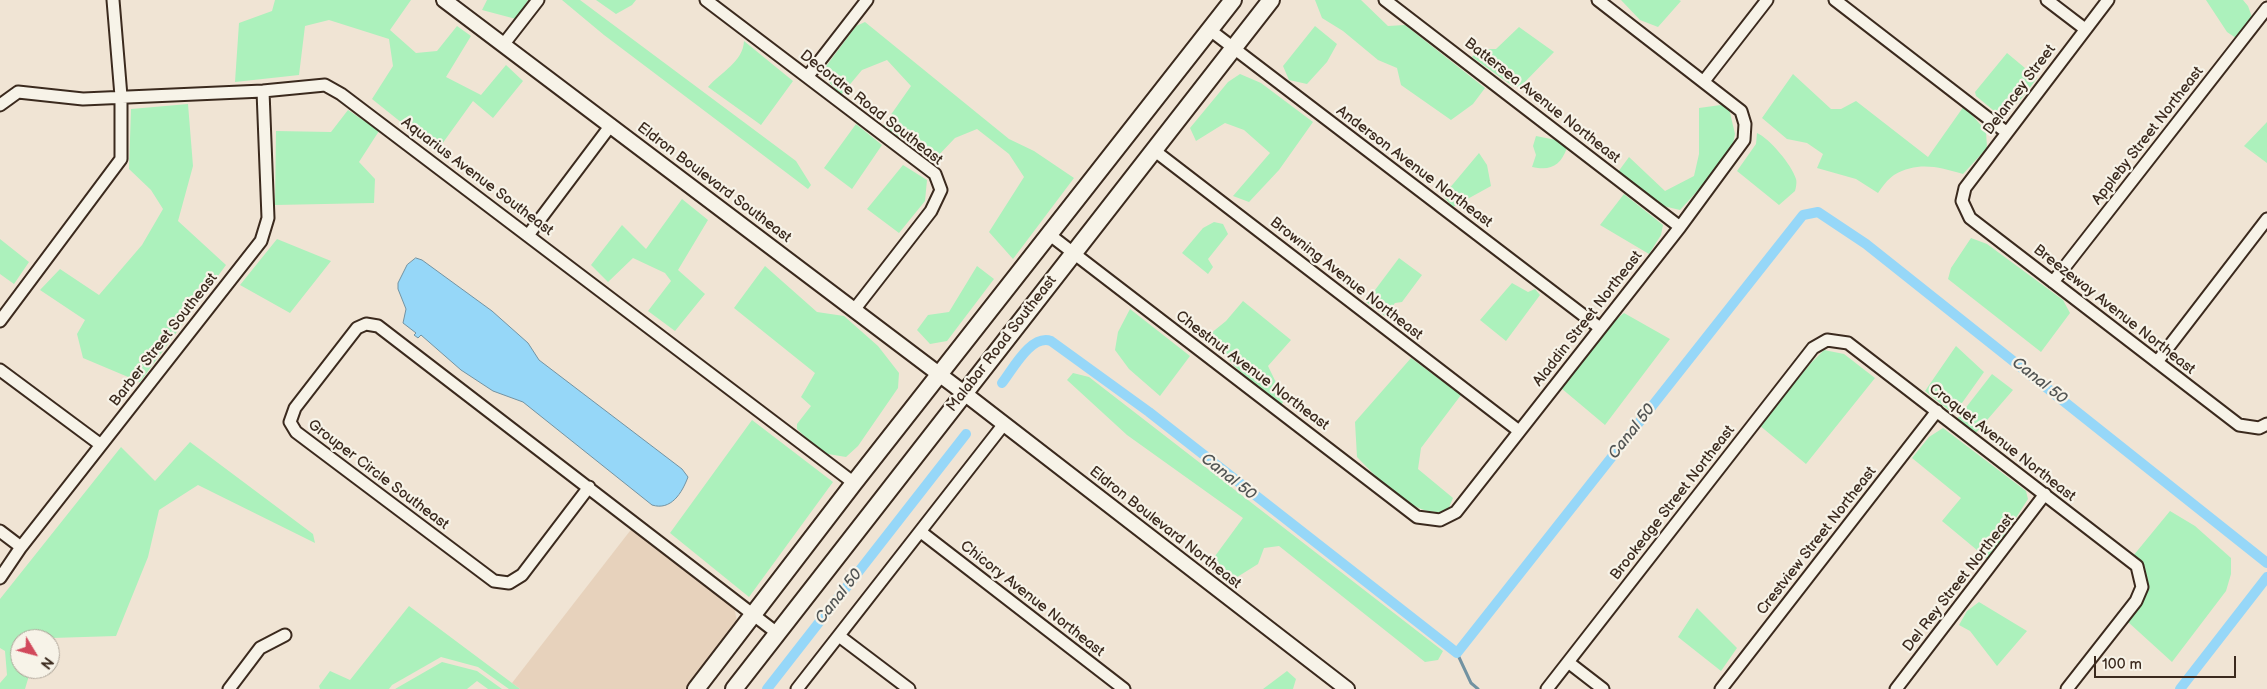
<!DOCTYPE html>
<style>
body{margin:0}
#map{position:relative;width:2267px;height:689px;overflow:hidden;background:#f0e4d4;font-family:"Balsamiq Sans",sans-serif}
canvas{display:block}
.north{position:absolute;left:10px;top:629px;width:50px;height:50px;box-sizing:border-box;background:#f7f3e8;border:1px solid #aca397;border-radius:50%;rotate:127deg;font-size:14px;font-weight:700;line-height:20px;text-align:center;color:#3b2a1e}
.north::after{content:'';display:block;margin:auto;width:18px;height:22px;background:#d1495b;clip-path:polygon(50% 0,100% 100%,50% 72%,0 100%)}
.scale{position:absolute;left:2094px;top:656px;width:142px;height:22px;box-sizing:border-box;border:2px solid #3b2a1e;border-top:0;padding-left:6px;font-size:15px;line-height:18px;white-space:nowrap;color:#3b2a1e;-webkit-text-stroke:4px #f7f3e8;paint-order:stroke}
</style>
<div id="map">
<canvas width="2267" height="689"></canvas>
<div class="north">N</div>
<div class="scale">100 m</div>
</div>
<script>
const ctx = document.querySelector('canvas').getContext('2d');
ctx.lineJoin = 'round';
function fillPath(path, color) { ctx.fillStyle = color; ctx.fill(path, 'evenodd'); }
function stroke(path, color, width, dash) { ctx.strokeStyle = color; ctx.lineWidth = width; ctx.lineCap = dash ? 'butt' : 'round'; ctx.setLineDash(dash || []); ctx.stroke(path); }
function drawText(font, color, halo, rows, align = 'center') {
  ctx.font = font + ' "Balsamiq Sans",sans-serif'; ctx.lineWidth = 4.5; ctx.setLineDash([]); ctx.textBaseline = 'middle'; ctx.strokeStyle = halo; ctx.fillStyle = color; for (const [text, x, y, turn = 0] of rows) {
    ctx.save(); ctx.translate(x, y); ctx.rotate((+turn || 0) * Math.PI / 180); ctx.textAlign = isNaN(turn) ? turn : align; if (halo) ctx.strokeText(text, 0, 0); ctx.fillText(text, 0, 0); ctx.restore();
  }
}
fillPath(new Path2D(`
 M 633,527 L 734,606 L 738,627 L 690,689 L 520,689 L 512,683 Z`), '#e7d2bc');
fillPath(new Path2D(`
 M 275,0 L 411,0 L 390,30 L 416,53 L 437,51 L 457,26 L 471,36 L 446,77 L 481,95 L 506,65 L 523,81 L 493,118 L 473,101 L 437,151 L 372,99 L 393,66 L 389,39 L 329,20 L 305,26 L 299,75 L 235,82 L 239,23 L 272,11 Z
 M 487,0 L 528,0 L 516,19 L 482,10 Z
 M 562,0 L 580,0 L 796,161 L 811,185 L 808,189 L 604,35 Z
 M 596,0 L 636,0 L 632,5 L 616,14 Z
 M 1315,0 L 1361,0 L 1388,26 L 1405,25 L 1485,88 L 1473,104 L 1451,120 L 1401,85 L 1397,68 L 1378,60 L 1343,31 L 1322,18 Z
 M 1621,0 L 1679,0 L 1681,1 L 1658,27 L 1640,20 Z
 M 2206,0 L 2243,0 L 2248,6 L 2252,17 L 2236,38 L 2227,32 Z
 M 865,22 L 1009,139 L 1034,151 L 1074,178 L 1013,259 L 989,232 L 1024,177 L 1009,154 L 977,129 L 955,138 L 934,160 L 883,126 L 911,86 L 887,60 L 862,70 L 841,95 L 826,79 L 824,69 L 856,26 Z
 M 1315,26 L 1337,44 L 1327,62 L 1307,84 L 1289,80 L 1283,66 Z
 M 1519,27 L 1554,52 L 1520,87 L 1514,87 L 1472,57 L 1479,49 L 1496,49 Z
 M 744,41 L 793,81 L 761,125 L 708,87 C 721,72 743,62 744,41 Z
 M 2007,53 L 2037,78 C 2026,93 2017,107 1999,115 L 1976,96 L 1975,92 Z
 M 1240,74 L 1261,83 L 1313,122 L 1279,170 L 1249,202 L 1233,196 L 1270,153 L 1244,130 L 1225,123 L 1196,141 L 1190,128 L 1228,82 Z
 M 1793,74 L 1831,109 L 1841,109 L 1856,101 L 1928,157 L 1964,106 L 1986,131 L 1987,148 L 1963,174 C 1939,167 1918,161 1894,175 C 1888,179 1882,187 1878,193 L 1856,179 L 1817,168 L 1823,154 L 1807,143 L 1787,139 L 1762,118 Z
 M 188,104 L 193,166 L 178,221 L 226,265 L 140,382 L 83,358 L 77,334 L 85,320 L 40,290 L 60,269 L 99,295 L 142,245 L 163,209 L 151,190 L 129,169 L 131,109 Z
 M 1728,104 L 1735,134 L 1731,154 L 1680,210 L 1659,205 L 1618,172 L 1629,157 L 1665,191 L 1694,176 L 1699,154 L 1699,108 Z
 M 348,110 L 379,131 L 359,162 L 375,179 L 374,203 L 275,205 L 276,131 L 331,132 Z
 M 2267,122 L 2267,163 L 2244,146 Z
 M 856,124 L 882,145 L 852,189 L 824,168 Z
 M 1757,133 C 1769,138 1792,165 1796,179 C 1797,182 1796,188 1795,191 L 1779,205 L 1737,171 L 1756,144 Z
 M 1536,136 L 1556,140 L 1567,148 C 1560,166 1551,171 1532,167 L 1536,155 L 1533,146 Z
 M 1479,153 L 1487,165 L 1491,186 L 1453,207 L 1443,196 Z
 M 903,165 L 927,180 L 925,201 L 899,233 L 867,209 Z
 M 1624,194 L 1663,225 L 1661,235 L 1649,254 L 1600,225 Z
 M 682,199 L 708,220 L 678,270 L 705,294 L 675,331 L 648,311 L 671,281 L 665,273 L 633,258 L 608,282 L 591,265 L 622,225 L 646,249 Z
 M 1214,222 L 1223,224 L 1228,234 L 1208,259 L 1213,267 L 1208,274 L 1182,253 L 1203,228 Z
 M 1971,238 L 1987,244 L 2063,300 L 2070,313 L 2041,352 L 1948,279 L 1951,268 Z
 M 0,239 L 29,262 L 14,284 L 0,274 Z
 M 277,239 L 331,261 L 290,313 L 240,285 Z
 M 1399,258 L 1422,275 L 1402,302 L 1395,303 L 1385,316 L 1366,302 Z
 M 765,266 L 817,312 L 844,316 L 878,346 L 899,373 L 898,388 L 858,446 L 846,457 L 822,453 L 797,429 L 797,424 L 811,406 L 801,397 L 815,373 L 734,308 Z
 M 977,266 L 994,279 L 947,341 L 930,344 L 917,330 L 928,315 L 949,312 Z
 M 1512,283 L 1528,292 L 1535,289 L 1540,295 L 1506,341 L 1480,320 Z
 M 1243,301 L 1291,340 L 1268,366 L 1284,399 L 1281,407 L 1234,366 L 1210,334 L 1226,321 Z
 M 1130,309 L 1190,356 L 1160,396 L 1129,369 L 1115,350 L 1118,332 Z
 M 1624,313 L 1670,339 L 1605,425 L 1561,388 L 1612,323 Z
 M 1956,346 L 1984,372 L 1957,410 L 1951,412 L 1925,391 Z
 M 1824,350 L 1844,354 L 1875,378 L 1806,464 L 1759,425 L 1811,363 Z
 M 1411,358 L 1461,395 L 1421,448 L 1418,469 L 1453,498 L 1448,510 C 1416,522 1378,478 1357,457 L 1355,422 Z
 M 1073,373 L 1089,377 L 1443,651 L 1438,660 L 1425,662 L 1279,546 L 1264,548 L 1258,564 L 1234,579 L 1207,567 L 1243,518 L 1127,435 L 1067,380 Z
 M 1992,374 L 2013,390 L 1975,434 L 1957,419 Z
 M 752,420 L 833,482 L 749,597 L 670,533 Z
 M 1943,428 L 2026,491 L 2028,499 L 1989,560 L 1942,521 L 1961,498 L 1912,458 L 1929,437 Z
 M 190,442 L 313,534 L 315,543 L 198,485 L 159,510 L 148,557 L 116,636 L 20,639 L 20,669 L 31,669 L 25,689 L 0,689 L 0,683 L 7,675 L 5,651 L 0,648 L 0,599 L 121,447 L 155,481 Z
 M 2170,511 L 2195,526 L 2231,558 L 2231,574 L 2226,591 L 2172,662 L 2128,622 L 2144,599 L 2146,576 L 2133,556 Z
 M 1979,602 L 2027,631 L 1997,666 L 1970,631 L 1959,625 L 1967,611 Z
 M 409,606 L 512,683 L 520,689 L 509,689 L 478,667 L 441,657 L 392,685 L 389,689 L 320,689 L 319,686 L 330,671 L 350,680 Z
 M 1697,608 L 1737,648 L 1721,671 L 1678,637 Z
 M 442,662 L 477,671 L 502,689 L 488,689 L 477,681 L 467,689 L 395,689 Z
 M 1287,671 L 1296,679 L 1293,689 L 1263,689 Z`), '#acf1bc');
const water = new Path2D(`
 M 416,258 L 422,260 L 492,311 L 528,343 L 539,360 L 682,469 L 688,477 C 682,493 671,511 652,505 L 523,402 L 493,391 L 461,370 L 421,335 L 418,338 L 414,335 L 416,333 L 403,323 L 406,309 L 398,289 L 398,283 L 407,265 Z`);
fillPath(water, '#96d7f8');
stroke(water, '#7292a1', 1);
stroke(new Path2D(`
 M 1457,653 L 1471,683 L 1478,689`), '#7292a1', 3);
stroke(new Path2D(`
 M 1002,383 C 1013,369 1031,334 1051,341 L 1149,412 L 1457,653 L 1803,215 L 1818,212 L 1866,244 L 2267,563
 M 767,689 L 966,434
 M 2180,689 L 2267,577`), '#96d7f8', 10);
const minor = new Path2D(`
 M 706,0 L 935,174 L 941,190 L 931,211 L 854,310
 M 1385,0 L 1680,227
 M 1835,0 L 2006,132
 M 2047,0 L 2085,29
 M 2108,0 L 1965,188 L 1962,201 L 1970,218 L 2239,425 L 2259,428 L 2267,424
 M 1210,30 L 1600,328
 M 503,45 L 538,0
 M 808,76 L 867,0
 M 1704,81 L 1767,0
 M 0,105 L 18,92 L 83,99 L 263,91 L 325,85 L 341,94 L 854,483
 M 1155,151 L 1519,431
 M 529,234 L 611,125
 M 1050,235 L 1417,517 L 1440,520 L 1456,512 L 1680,227 L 1744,140 L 1745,124 L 1741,111 L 1598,0
 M 2053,282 L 2267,8
 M 0,321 L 121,159 L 121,96 L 113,0
 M 2157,362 L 2267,219
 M 0,370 L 101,445
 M 589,487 L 522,575 L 509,583 L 494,581 L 296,432 L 290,422 L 295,408 L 357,328 L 366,324 L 378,326 L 777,633
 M 0,531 L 21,547
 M 921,532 L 1124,689
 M 0,578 L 21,547 L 261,241 L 268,218 L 263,91
 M 839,636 L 909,689
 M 1568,662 L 1603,689
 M 229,689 L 260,648 L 285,635
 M 797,689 L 1004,424
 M 1547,689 L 1813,348 L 1827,340 L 1848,343 L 2137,566 L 2142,587 L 2136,601 L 2067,689
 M 1721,689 L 1937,411
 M 1896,689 L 2045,494`);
const tertiary = new Path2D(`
 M 444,0 L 964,393 L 1347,689`);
const secondary = new Path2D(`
 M 696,689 L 854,483 L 1233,0
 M 734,689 L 1271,0`);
stroke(minor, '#3b2a1e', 15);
stroke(tertiary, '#3b2a1e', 18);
stroke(secondary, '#3b2a1e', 20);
stroke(minor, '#f7f3e8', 11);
stroke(tertiary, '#f7f3e8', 14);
stroke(secondary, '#f7f3e8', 16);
drawText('15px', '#3b2a1e', '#f7f3e8', [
 ["Delancey Street",2020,90,-53],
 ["Battersea Avenue Northeast",1542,101,38],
 ["Decordre Road Southeast",871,108,38],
 ["Appleby Street Northeast",2148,136,-52],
 ["Anderson Avenue Northeast",1414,167,37],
 ["Aquarius Avenue Southeast",477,177,37],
 ["Eldron Boulevard Southeast",714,183,37],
 ["Browning Avenue Northeast",1346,279,38],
 ["Breezeway Avenue Northeast",2114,310,38],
 ["Aladdin Street Northeast",1588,319,-52],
 ["Barber Street Southeast",164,340,-52],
 ["Malabar Road Southeast",1002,344,-52],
 ["Chestnut Avenue Northeast",1252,371,37],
 ["Croquet Avenue Northeast",2002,443,38],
 ["Grouper Circle Southeast",378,475,37],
 ["Brookedge Street Northeast",1673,503,-52],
 ["Eldron Boulevard Northeast",1165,528,38],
 ["Crestview Street Northeast",1817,541,-52],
 ["Del Rey Street Northeast",1959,583,-52],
 ["Chicory Avenue Northeast",1032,599,38]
]);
drawText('italic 16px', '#525554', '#f7f3e8', [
 ["Canal 50",2039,381,38],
 ["Canal 50",1632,432,-52],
 ["Canal 50",1228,477,38],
 ["Canal 50",839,597,-52]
]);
</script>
